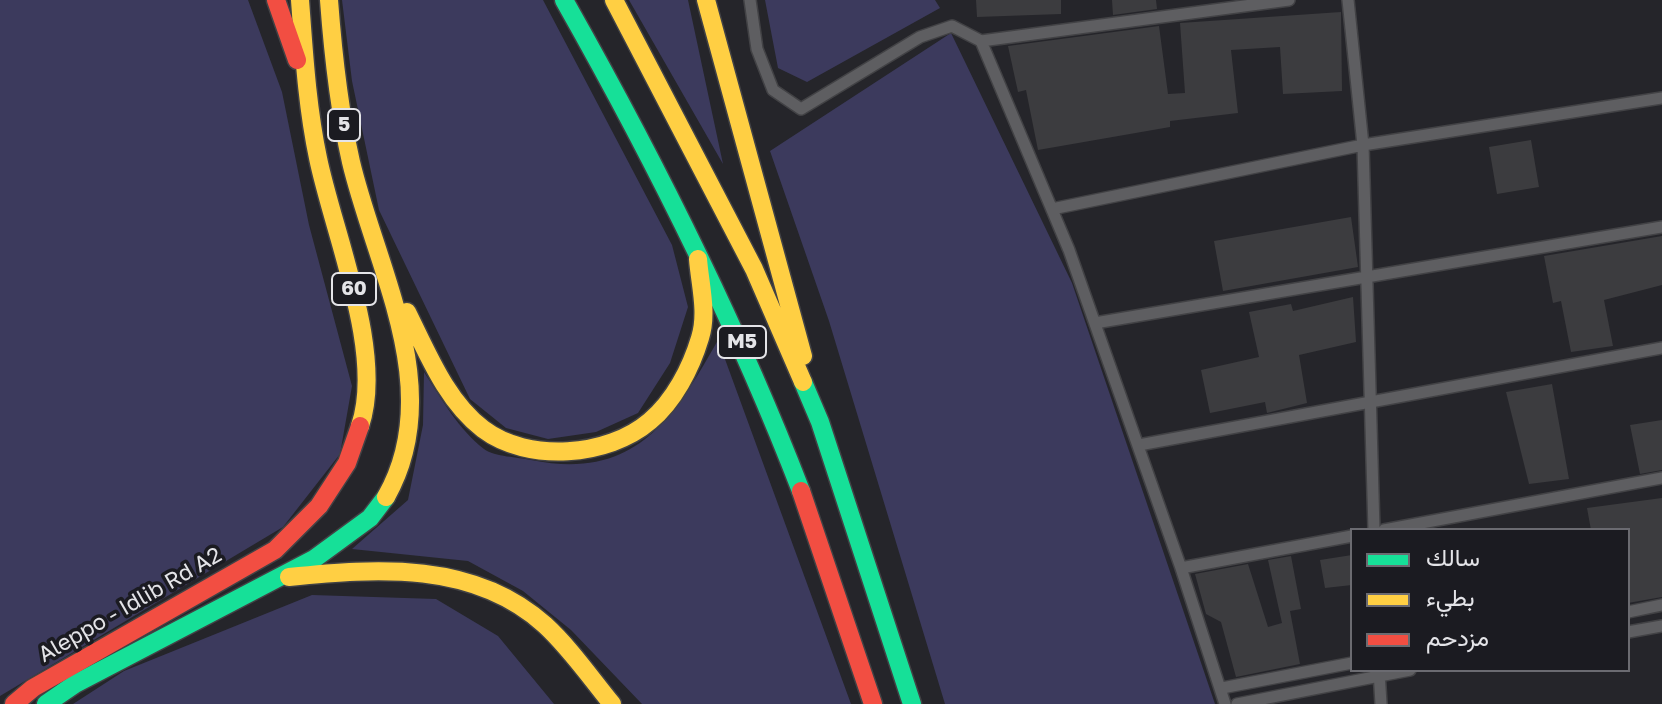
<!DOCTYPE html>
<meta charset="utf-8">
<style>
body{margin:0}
#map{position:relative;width:1662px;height:704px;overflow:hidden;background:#25252a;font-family:"Golos Text",Vazirmatn,sans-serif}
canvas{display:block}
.legend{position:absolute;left:1350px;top:528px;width:280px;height:144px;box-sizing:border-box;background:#1b1b21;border:2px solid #6b6b71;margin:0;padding:10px 14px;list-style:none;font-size:24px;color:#e4e4e8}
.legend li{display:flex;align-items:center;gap:16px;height:40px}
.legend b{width:40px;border:2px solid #6b6b71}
</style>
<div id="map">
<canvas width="1662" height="704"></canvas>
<ul class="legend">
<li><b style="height:10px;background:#16e098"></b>سالك</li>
<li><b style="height:10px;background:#ffcf43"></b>بطيء</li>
<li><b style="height:10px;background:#f24e42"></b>مزدحم</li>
</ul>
</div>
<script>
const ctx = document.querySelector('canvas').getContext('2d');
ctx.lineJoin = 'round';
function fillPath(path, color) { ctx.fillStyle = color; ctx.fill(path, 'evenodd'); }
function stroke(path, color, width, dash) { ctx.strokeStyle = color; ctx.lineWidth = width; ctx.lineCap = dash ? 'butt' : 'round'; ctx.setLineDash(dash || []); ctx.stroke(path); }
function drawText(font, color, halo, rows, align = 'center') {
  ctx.font = font + ' "Golos Text",sans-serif'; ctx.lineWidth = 7; ctx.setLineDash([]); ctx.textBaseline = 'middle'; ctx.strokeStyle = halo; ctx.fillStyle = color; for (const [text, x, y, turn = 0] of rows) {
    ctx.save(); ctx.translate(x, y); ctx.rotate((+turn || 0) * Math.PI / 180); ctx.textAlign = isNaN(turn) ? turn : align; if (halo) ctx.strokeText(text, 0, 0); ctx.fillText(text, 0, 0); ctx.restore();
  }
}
fillPath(new Path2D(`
 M 0,0 L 248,0 L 282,92 L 309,225 L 352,386 L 340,454 L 283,527 L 0,696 Z
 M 342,0 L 543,0 L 672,245 L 688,307 L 670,363 L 638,413 L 596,432 L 548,439 L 506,428 L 470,399 L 379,210 L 352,81 Z
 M 629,0 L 688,0 L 723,164 Z
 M 765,0 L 935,0 L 940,8 L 807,82 L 778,68 Z
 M 951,33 L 1072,283 L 1215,704 L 945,704 L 829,321 L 770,151 Z
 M 718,340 L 851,704 L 642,704 L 571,630 L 523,591 L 468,561 L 352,549 L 408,500 L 423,425 L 424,372 C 441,398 459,430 484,449 C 495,457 518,457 531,460 C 635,481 673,420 718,340 Z
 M 312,595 L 436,599 L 498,636 L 554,704 L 73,704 L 124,671 Z`), '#3c3a5d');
fillPath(new Path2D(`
 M 976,0 L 1061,0 L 1061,14 L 977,17 Z
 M 1112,0 L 1156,0 L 1157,9 L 1113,15 Z
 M 1341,12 L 1342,91 L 1283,94 L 1280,47 L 1231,50 L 1238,113 L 1170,121 L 1170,127 L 1038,150 L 1026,90 L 1018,92 L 1008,46 L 1159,26 L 1168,94 L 1185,93 L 1180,23 Z
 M 1531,140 L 1539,187 L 1497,194 L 1489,147 Z
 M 1351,217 L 1358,267 L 1223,291 L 1214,241 Z
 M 1662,236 L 1662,285 L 1604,300 L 1613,346 L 1571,352 L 1561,301 L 1553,303 L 1544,256 Z
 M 1353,297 L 1356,342 L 1299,355 L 1307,403 L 1267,413 L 1265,402 L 1210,413 L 1201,370 L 1259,357 L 1249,312 L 1291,304 L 1293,311 Z
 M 1552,384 L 1569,479 L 1529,484 L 1506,392 Z
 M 1662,420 L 1662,470 L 1640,474 L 1630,425 Z
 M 1662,498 L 1662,597 L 1628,603 L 1628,530 L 1591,530 L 1587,508 Z
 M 1352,555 L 1352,585 L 1325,588 L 1320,560 Z
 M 1291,556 L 1301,609 L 1290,611 L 1300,664 L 1236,677 L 1221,622 L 1206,614 L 1195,574 L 1248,564 L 1268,627 L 1282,623 L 1268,560 Z`), '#3c3c3f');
const street = new Path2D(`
 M 750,0 L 757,49 L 773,90 L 801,109 L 920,37 L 952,26 L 981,41 L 1069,250 L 1181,568 L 1225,704
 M 1348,0 L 1363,145 L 1374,530
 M 981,41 L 1289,0
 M 1052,209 L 1363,145 L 1662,98
 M 1095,323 L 1662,227
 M 1139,445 L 1662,348
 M 1384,530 L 1662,478
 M 1181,568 L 1352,536
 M 1628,612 L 1662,605
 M 1628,632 L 1662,626
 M 1379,671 L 1381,704
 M 1222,688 L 1352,663
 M 1237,704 L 1410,670`);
const fast = new Path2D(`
 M 564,0 C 654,159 735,320 801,491
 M 803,382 L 820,422 L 912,704
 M 46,704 L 75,684 L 314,559 L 370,518 L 386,497`);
const slow = new Path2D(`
 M 300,0 C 304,53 307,106 318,158 C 333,232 385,353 360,426
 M 329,0 C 333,54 339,109 351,162 C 376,268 447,390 386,497
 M 614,0 L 754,269 L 803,382
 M 706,0 L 803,356
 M 407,312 C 427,352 446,401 483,429 C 528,463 608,457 650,421 C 674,401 691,368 700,338 C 708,313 700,285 698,259
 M 289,577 C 377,568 474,561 545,625 C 570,648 590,677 612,704`);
const jam = new Path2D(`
 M 276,0 L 297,60
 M 801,491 L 873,704
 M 14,704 L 33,688 L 275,550 L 319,506 L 347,463 L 360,426`);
stroke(street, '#424245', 14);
stroke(fast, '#424245', 21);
stroke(slow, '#424245', 21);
stroke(jam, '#424245', 21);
stroke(street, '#5e5e61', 11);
stroke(fast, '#16e098', 18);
stroke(slow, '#ffcf43', 18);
stroke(jam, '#f24e42', 18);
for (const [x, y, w] of [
 [344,125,32],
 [354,289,44],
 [742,342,48]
]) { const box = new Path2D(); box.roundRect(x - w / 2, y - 16, w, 32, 6); ctx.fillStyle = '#1b1b21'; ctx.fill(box); stroke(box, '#e4e4e8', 2); }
drawText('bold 20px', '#e4e4e8', null, [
 ["5",344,125],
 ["60",354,289],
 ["M5",742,342]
]);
drawText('22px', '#e4e4e8', '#1b1b21', [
 ["Aleppo - Idlib Rd A2",130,605,-30]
]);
</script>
